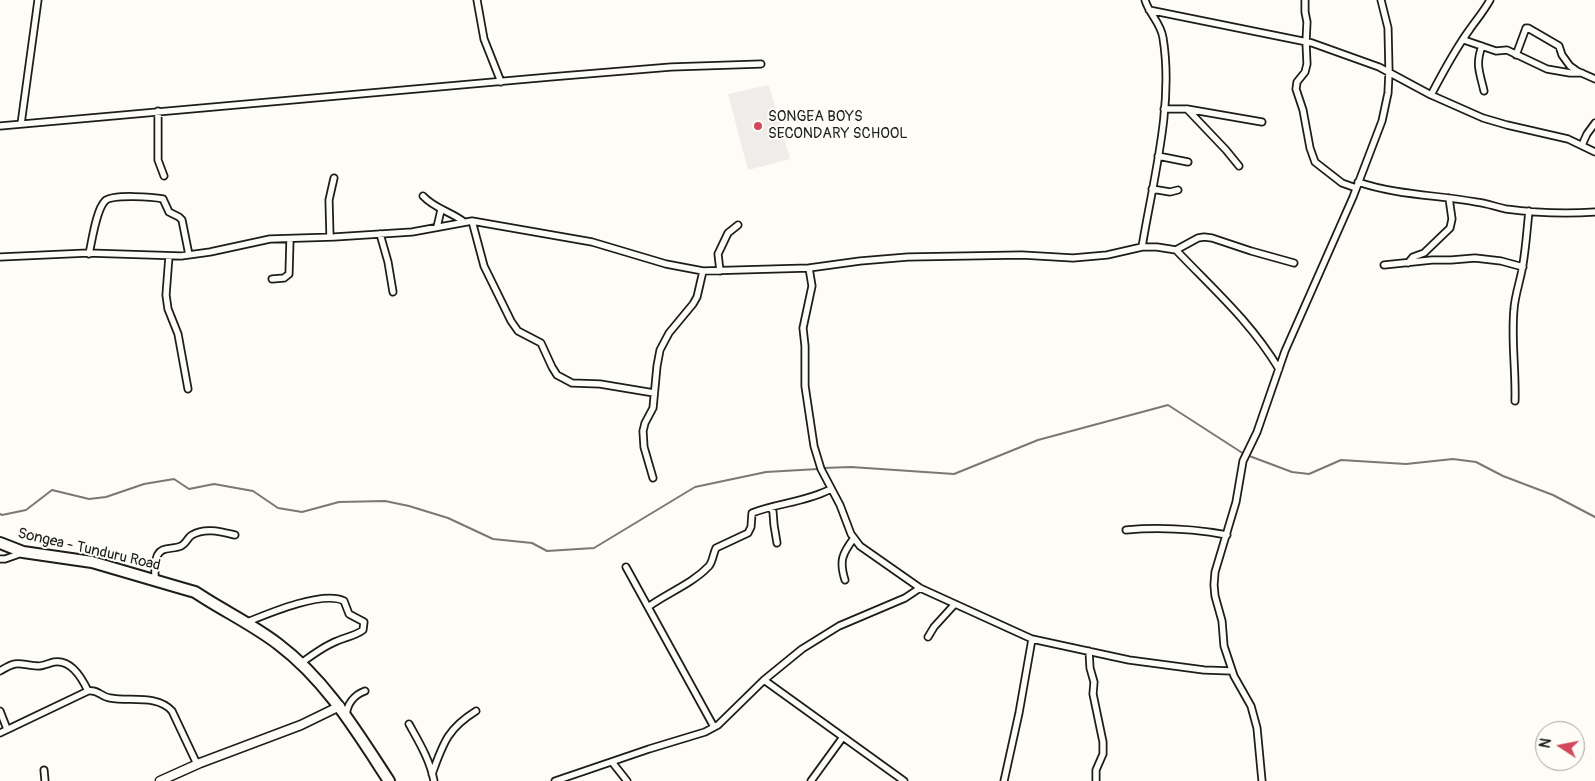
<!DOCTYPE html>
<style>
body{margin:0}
#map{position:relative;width:1595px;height:781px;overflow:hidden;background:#fdfcf7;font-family:Pangolin,sans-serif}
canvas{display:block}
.north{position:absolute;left:1535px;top:721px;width:50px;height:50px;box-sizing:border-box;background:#fdfcf7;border:1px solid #a3a29f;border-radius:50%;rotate:281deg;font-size:14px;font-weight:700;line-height:20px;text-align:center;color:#1c1c1c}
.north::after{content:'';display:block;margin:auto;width:18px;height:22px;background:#d1495b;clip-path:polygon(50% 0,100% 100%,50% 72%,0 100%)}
</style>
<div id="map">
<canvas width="1595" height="781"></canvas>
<div class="north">N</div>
</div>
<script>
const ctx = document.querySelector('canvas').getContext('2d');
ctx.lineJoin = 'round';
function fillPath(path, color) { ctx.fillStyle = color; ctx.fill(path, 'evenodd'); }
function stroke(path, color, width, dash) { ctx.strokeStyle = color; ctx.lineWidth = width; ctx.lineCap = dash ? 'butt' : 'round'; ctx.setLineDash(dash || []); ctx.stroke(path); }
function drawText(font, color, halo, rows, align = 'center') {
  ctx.font = font + ' Pangolin,sans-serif'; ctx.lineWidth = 4; ctx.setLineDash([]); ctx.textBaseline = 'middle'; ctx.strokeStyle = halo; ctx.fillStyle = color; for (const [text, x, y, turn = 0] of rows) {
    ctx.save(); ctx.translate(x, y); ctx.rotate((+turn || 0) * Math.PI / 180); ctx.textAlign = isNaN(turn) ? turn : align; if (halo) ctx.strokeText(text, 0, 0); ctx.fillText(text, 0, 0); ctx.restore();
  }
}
fillPath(new Path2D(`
 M 769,85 L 790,159 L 748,170 L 728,94 Z`), '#eeede9');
stroke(new Path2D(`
 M 823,468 L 851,467 L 954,474 L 1038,440 L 1168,405 L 1244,454 L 1292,472 L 1309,474 L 1341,460 L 1406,464 L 1453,459 L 1476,462 L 1503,476 L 1553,495 L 1595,517
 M 0,514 L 2,515 L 26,510 L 52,490 L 89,499 L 106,497 L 144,484 L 174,479 L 189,489 L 214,484 L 253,491 L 278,508 L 302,512 L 339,502 L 385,501 L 409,506 L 448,518 L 493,539 L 532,543 L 547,551 L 594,548 L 695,487 L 766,472 L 818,469`), '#797876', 2);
const street = new Path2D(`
 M 477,0 L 484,39 L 501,82
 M 1305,0 L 1305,12 L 1307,22 L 1306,42 L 1307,64 L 1305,72 L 1297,82 L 1296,89 L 1303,110 L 1310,148 L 1315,162 L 1342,183 L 1356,188
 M 1149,10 L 1312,43 L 1379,67 L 1431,95 L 1483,118 L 1507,125 L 1568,139 L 1595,152
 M 1464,40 L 1496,51 L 1507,50 L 1547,69 L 1570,73 L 1582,73
 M 1482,46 C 1475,65 1480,73 1484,91
 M 1516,55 L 1526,28 L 1528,28 L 1559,46 L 1562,55 L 1570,66 L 1577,71 L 1595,79
 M 1431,95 C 1442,74 1456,48 1470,29 C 1477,19 1484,11 1490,0
 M 1164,109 L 1187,109 L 1262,122
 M 1187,109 L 1226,150 L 1239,166
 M 158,111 L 158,160 L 164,176
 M 21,124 L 38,0
 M 0,126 L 550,77 L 671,67 L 761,64
 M 1582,145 L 1587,134 L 1595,123
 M 1158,156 L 1188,162
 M 1358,182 C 1396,195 1437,195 1476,202 C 1486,203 1496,207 1506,209 C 1536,213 1566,214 1595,212
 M 1152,189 L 1170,192 L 1178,190
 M 423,196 C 435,209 452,212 464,222
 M 472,221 L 484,266 L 511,321 L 518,331 L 541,343 L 552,367 L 557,375 L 572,383 L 600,384 L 654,393
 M 437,227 L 441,210
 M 380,234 L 388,262 L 393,292
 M 330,237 L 329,200 L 334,178
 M 1142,247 C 1153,180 1174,105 1163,38 C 1161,23 1149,14 1145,0
 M 1176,250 C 1214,290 1250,321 1279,369
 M 89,254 C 92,241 96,210 105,201 C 112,194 154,197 163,199 L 169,212 L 179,217 L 182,220 L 189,255
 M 169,256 L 166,295 L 168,309 L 178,334 L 188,389
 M 0,257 L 88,253 L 181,256 L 210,252 L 270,239 L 334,237 L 412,232 L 472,221 L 592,242 L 666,264 L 703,271 L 809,268 L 860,261 L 908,257 L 1022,255 L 1073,258 L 1107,255 L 1142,247 L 1157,247 L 1176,250 L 1198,238 L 1204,237 L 1212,238 L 1251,251 L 1294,263
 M 1408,263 L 1413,257 L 1424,253 L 1450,228 L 1452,219 L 1449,198
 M 1384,265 L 1432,260 L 1451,260 L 1475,258 L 1501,261 L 1523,267
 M 809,268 L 812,286 L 803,328 L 805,346 L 805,386 L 814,446 L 821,469 L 840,505 L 851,534 L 860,546 L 920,588 L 1032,639 L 1129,660 L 1204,670 L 1232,671
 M 720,271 L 718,254 L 728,233 L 738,225
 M 272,279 L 284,278 L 289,274 L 290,239
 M 1515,401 C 1516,370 1511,340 1514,309 C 1515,294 1521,279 1523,264 C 1526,246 1527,229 1529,211
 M 653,478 L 644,447 L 643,431 L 645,423 L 653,408 L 657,366 L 660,350 L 669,333 L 693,304 L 697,297 L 703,271
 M 771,507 L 773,512 L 774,525 L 777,543
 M 1126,530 C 1159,527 1194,529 1227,535
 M 0,559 L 5,559 L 22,553
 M 626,567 L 714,727
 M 155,579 C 155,569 153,551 166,549 C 170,548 177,548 181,546 C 186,544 188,537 192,535 C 205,527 222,532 235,535
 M 845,580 C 839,561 842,554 854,538
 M 648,607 C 667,593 692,584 709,566 C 713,561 713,554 716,548 L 748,533 L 751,527 L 752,513 C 778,503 806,502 831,489
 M 245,623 C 267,614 323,590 344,601 L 349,614 L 364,622 L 363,630 C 355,636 346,637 337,641 C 324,646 312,655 300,664
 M 928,637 L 934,627 L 954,605
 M 1089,651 L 1090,668 L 1094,682 L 1093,694 L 1103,742 L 1103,754 L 1096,770 L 1096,781
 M 0,671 C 19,659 19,665 38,666 C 44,666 49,663 54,662 C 71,659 82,678 88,691
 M 764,680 L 904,781
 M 0,711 L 7,729
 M 346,716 C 347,704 354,695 365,691
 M 409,724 C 419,742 430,760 434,781
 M 0,733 L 88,691 C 98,689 101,697 110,698 C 129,702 157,694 172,711 L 197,764
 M 612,762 L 627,781
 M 44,770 L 45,781
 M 432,774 C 443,744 447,729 476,711
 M 555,781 L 649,749 L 705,732 L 718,725 L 764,680 L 802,649 L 839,626 L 905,598 L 920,588
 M 811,781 L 843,737
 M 1004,781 L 1019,713 L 1032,639
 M 1262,781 L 1257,728 L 1251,706 L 1234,676 L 1224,646 L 1222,621 L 1215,596 L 1214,585 L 1215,572 L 1236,502 L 1243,461 L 1257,432 L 1285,351 L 1353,197 L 1382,121 L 1388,93 L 1389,72 L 1388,28 L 1381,0`);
const secondary = new Path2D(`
 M 160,781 L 200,763 L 301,725 L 340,706`);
const highway = new Path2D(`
 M 0,543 L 23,552 L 92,562 L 181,588 L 195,592 L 206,599 C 230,614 256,627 278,644 C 326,680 357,732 389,781`);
stroke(street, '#1c1c1c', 9);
stroke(secondary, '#1c1c1c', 11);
stroke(highway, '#1c1c1c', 14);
stroke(street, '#fdfcf7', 5.5);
stroke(secondary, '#fdfcf7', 8);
stroke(highway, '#fdfcf7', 10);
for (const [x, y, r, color] of [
 [758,126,5,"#d1495b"]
]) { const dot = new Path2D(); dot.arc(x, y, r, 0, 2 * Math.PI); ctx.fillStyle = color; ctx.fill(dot); stroke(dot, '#fdfcf7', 2); }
drawText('15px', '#1c1c1c', '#fdfcf7', [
 ["SONGEA BOYS",768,117],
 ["SECONDARY SCHOOL",768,134]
], 'left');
drawText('15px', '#1c1c1c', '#fdfcf7', [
 ["Songea - Tunduru Road",89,550,13]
]);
</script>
